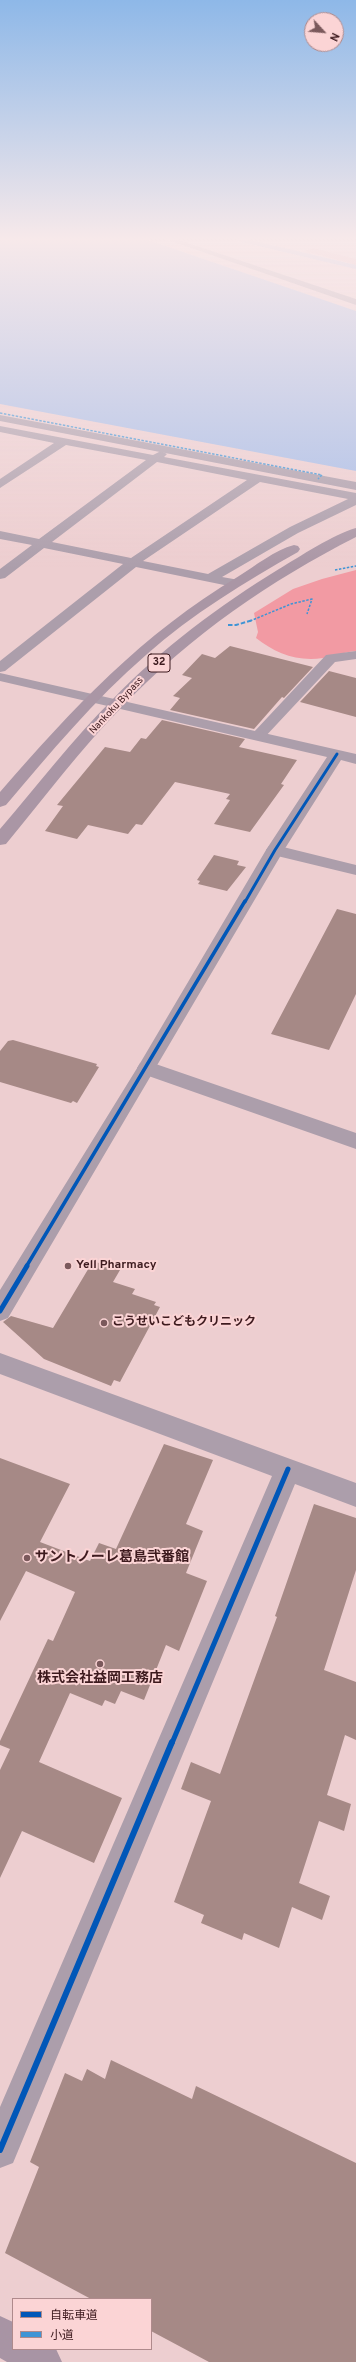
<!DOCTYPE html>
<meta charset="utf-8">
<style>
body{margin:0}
#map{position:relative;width:356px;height:2362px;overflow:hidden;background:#edced0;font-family:Overpass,"Noto Sans JP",sans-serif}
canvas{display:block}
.legend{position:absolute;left:12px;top:2298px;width:140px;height:52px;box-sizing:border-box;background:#fbd4d5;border:1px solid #af8a8c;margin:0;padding:5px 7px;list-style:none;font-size:12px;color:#3d1a1e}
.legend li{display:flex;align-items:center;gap:8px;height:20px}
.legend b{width:20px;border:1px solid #af8a8c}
.north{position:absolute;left:304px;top:12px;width:40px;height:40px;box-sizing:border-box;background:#fbd4d5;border:1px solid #af8a8c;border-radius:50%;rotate:116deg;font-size:11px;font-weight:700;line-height:16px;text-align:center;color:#3d1a1e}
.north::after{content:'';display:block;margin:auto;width:14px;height:18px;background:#7b595c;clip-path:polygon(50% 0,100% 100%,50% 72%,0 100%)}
</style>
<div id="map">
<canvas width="356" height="2362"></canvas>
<ul class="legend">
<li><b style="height:5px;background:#0057b8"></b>自転車道</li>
<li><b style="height:5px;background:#3f94d5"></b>小道</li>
</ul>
<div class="north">N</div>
</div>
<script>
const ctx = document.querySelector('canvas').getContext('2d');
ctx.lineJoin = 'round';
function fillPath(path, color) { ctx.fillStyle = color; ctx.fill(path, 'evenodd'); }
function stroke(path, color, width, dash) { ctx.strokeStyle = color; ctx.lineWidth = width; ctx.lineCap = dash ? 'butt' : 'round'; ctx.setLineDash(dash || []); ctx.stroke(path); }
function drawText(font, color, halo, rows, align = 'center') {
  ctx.font = font + ' Overpass,"Noto Sans JP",sans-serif'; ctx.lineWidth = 4; ctx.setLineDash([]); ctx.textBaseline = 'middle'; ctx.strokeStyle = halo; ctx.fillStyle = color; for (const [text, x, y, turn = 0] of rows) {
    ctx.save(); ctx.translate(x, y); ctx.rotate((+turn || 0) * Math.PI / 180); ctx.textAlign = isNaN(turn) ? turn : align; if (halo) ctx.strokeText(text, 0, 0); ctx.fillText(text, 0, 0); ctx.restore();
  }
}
fillPath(new Path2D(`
 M 314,248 L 356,259 L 356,265 L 304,251 Z`), '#eeb4b8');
fillPath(new Path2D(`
 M 356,570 L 356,651 C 344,652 334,656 323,658 C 297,662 275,653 256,638 L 258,632 L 254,613 L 293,589 L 322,579 Z`), '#f29aa3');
fillPath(new Path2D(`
 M 0,239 L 145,239 L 356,311 L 356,471 L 0,404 Z`), '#a7bde8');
stroke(new Path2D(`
 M 238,239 L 356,267`), '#a7bde8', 4);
fillPath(new Path2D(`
 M 230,646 L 313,667 L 284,698 L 282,697 L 254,729 L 170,710 L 180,698 L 173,696 L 192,678 L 182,675 L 202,654 L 215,658 Z
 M 329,671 L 356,678 L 356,717 L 300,702 Z
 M 162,720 L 245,739 L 239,747 L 297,760 L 281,784 L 284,785 L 250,832 L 214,824 L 230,800 L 226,799 L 230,794 L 175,782 L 142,825 L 136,824 L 128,834 L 88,825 L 77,839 L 45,831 L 63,806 L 57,805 L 105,747 L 130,752 L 141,738 L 146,739 Z
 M 214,855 L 239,861 L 237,865 L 246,867 L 227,891 L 198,884 L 200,881 L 197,880 Z
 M 337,909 L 356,914 L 356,994 L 329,1050 L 271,1034 Z
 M 13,1040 L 97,1064 L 96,1066 L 99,1067 L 77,1103 L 73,1101 L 71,1103 L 0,1082 L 0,1051 L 8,1041 Z
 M 93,1261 L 120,1270 L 113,1282 L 135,1289 L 132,1294 L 156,1302 L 154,1305 L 160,1307 L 120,1382 L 114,1380 L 111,1386 L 44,1359 L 3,1322 L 11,1316 L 53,1328 Z
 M 164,1444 L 213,1460 L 186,1524 L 203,1531 L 186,1573 L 207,1581 L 179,1651 L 166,1645 L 144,1700 L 121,1691 L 115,1704 L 105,1700 L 102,1706 L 70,1693 L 39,1762 L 122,1798 L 94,1863 L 22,1831 L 0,1878 L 0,1770 L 10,1749 L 0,1745 L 0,1741 L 48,1639 L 53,1641 L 75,1592 L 26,1571 L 0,1621 L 0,1458 L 70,1484 L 40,1542 L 90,1561 L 99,1543 L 116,1549 Z
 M 314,1504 L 356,1518 L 356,1570 L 324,1670 L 356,1682 L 356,1740 L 345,1735 L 327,1795 L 351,1804 L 344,1831 L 319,1821 L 299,1883 L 330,1896 L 322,1920 L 292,1907 L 279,1948 L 244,1933 L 242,1940 L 201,1923 L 204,1915 L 174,1902 L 211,1801 L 181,1789 L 191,1762 L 220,1774 L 277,1617 L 275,1616 Z
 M 111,2060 L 192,2099 L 196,2086 L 356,2163 L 356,2362 L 209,2362 L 151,2331 L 151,2299 L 91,2299 L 5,2253 L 39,2167 L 30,2162 L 65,2073 L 82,2081 L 87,2069 L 105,2079 Z`), '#a68986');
fillPath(new Path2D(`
 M 165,239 L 176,239 L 356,299 L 356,305 Z
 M 0,426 L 153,455 L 161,451 L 167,454 L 164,457 L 356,493 L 356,505 L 298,533 L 222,577 L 239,580 L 241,583 L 239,586 L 234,587 L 136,567 L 5,671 L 0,672 L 0,661 L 123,564 L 44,548 L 5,578 L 0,579 L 0,569 L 32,545 L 0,539 L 0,531 L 39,539 L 146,460 L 66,445 L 0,488 L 0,479 L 54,443 L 0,432 ZM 157,462 L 247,480 L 131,558 L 52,542 ZM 260,482 L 348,499 L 290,527 L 208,574 L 143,561 Z
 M 356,651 L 356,659 L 335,662 L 263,739 L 253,739 L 250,736 L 253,733 L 326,655 Z
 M 275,845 L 356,865 L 356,875 L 269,854 L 266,850 L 269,846 Z
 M 147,1061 L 356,1133 L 356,1149 L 140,1073 L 137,1068 L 140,1063 Z
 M 0,1353 L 356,1483 L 356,1507 L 295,1484 L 13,2163 L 0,2168 L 0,2107 L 272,1476 L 0,1374 Z`), '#ac9eab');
fillPath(new Path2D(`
 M 0,415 L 356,482 L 356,490 L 0,421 Z
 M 0,673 L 356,754 L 356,764 L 341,760 L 284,850 L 8,1318 L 0,1321 L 0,1290 L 139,1065 L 266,850 L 327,757 L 0,681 Z`), '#ac9eab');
fillPath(new Path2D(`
 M 0,2316 L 13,2322 L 13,2349 L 56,2349 L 62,2362 L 7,2362 L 0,2358 Z`), '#a894a4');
fillPath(new Path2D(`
 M 356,528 L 356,537 C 270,581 191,635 124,705 C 81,748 45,797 6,844 L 0,845 L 0,829 C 37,786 72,740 113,699 C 162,648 219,606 279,569 C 299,557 334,534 356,528 Z
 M 294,545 L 298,546 L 300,549 L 298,552 C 245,582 192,614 146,655 C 94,700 50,753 6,805 L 0,807 L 0,792 C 74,707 141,635 239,576 C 255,566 275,550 294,545 Z`), '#aa96a5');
stroke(new Path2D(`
 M 0,413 L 322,475 L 318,479
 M 335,570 L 356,566
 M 250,621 L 291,604 L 312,599 L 307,614`), '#3f94d5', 1.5, [2.5, 1.5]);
stroke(new Path2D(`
 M 228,625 L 236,625 L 253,620`), '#3f94d5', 2, [4.5, 2]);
stroke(new Path2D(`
 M 245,902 L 275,850 L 337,754`), '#0057b8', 3);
stroke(new Path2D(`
 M 26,1267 L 245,901`), '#0057b8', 3.5);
stroke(new Path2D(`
 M 0,1311 L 27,1266
 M 172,1743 L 288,1469`), '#0057b8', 5);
stroke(new Path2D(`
 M 0,2150 L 172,1742`), '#0057b8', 6);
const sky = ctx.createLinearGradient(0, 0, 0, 569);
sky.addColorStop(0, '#8eb8e8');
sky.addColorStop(0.42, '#f7e9ea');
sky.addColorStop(1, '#f7e9ea00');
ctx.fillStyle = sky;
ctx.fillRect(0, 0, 356, 569);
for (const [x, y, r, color] of [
 [68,1266,4,"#7b595c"],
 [104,1323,4,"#7b595c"],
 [27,1558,4,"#7b595c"],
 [100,1664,4,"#7b595c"]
]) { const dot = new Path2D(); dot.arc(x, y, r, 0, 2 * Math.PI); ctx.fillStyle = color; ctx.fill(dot); stroke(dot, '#fbd4d5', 1.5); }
drawText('10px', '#3d1a1e', '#fbd4d5', [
 ["Nankoku Bypass",117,706,-47]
]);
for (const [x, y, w] of [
 [159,663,22]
]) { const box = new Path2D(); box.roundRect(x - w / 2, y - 9, w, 18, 3); ctx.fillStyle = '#fbd4d5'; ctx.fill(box); stroke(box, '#3d1a1e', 1); }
drawText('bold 11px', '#3d1a1e', null, [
 ["32",159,663]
]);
drawText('bold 12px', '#3d1a1e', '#fbd4d5', [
 ["Yell Pharmacy",76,1266],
 ["こうせいこどもクリニック",112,1323]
], 'left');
drawText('bold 14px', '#3d1a1e', '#fbd4d5', [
 ["サントノーレ葛島弐番館",35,1558],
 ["株式会社益岡工務店",100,1679,"center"]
], 'left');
</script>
